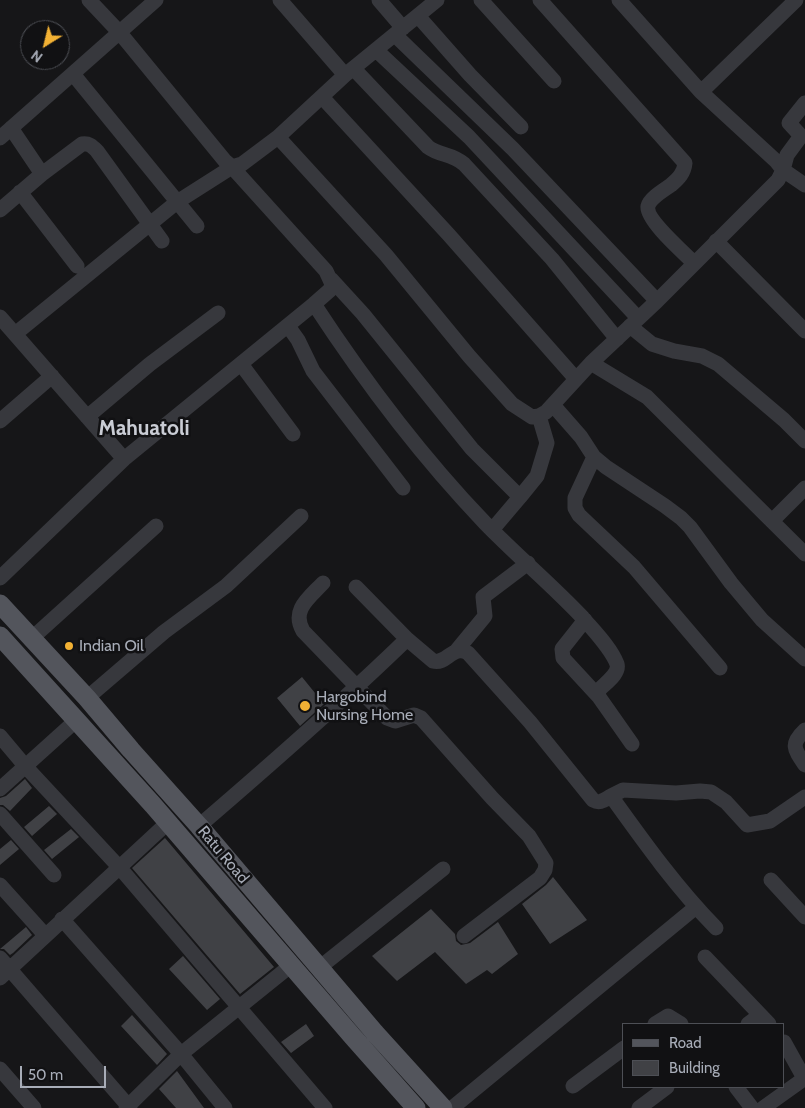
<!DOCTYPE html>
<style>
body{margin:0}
#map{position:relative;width:805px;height:1108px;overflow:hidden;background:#161618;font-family:Cabin,sans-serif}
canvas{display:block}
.legend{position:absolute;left:622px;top:1023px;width:162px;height:65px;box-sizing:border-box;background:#111113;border:1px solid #4d4f55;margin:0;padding:6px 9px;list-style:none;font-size:15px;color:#a8adb8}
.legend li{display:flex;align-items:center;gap:10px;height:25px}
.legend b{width:25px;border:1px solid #4d4f55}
.north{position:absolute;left:20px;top:20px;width:50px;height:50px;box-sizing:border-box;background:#111113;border:1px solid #4d4f55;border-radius:50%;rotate:216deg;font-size:14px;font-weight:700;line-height:20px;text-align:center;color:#a8adb8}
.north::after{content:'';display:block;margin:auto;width:18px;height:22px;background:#f2b134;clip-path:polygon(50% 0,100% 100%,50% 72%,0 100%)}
.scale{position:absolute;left:20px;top:1066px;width:86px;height:22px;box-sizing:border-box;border:2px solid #a8adb8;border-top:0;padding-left:6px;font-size:15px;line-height:18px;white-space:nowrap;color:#a8adb8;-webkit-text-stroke:4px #111113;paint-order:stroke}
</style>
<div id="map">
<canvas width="805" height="1108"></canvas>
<ul class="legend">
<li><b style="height:6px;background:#53555c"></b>Road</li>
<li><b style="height:14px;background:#404145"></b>Building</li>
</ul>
<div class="north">N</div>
<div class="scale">50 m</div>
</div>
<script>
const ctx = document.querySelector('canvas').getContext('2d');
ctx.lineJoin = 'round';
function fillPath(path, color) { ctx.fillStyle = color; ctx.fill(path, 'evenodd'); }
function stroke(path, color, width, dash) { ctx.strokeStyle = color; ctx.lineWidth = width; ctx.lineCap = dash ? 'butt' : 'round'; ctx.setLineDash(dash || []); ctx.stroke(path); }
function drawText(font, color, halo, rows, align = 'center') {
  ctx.font = font + ' Cabin,sans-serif'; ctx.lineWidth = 5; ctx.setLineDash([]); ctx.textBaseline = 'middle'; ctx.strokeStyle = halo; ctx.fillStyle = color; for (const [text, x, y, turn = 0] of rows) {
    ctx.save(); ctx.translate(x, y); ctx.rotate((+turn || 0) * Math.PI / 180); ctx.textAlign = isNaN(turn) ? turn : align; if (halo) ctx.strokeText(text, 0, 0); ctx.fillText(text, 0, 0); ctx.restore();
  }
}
fillPath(new Path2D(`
 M 302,677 L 324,704 L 300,726 L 277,698 Z
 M 25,779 L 32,788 L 10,811 L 3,805 L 0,805 L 0,798 L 6,796 Z
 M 49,806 L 57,814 L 32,836 L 24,827 Z
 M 71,829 L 79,837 L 52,859 L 44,850 Z
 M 165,838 L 274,967 L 240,994 L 132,868 Z
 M 11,840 L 19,849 L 0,865 L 0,849 Z
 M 553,877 L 587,920 L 550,944 L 522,904 L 546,885 Z
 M 431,909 L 455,934 L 456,941 L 461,945 L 470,943 L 498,922 L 518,954 L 492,974 L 487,970 L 466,984 L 435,952 L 397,981 L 372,956 Z
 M 26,927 L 32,935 L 13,953 L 10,955 L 4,949 L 0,949 Z
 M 183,956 L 220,999 L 207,1010 L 169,969 Z
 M 132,1015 L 167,1054 L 157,1065 L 121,1026 Z
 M 306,1024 L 314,1036 L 291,1053 L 281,1042 Z
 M 177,1071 L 204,1108 L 176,1108 L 159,1089 Z`), '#404145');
stroke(new Path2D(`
 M 89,0 L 120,33 L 225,161 L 232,167 L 242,164 L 278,137 L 345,75 L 437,0
 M 280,0 L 345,75
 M 379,0 L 403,28
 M 481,0 L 554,81
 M 540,0 L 685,163 C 684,173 679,178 671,185 C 664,190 650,198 648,206 C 645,219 684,253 694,263
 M 418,16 L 470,75 L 521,127
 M 395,35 L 513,149 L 657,301
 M 376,50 L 469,137 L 638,318
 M 354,69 L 428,147 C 440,156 451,153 464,164 L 552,259 L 617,339
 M 73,74 L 197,226
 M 701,92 L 796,0
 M 322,97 L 449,235 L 576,379
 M 805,103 L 789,123 L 801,136 L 787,155 L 783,170 L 805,185
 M 11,128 L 42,174
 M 278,137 L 386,255 L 469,356 L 512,404 L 532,417 L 539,416 L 546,412 L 591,363 L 657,301 L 778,180 L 783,170 L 776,161 L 701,92 L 619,0
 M 0,138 L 156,0
 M 20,192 L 77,266
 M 0,210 L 42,174 L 82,144 C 89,143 92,146 97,151 L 162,241
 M 716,241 L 805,331
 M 331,279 L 363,314 L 472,449 L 520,497 L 537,476 L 547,443 L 539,416
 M 314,304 C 365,382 421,456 485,523 C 517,556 552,585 583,618 C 594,631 611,648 617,664 C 620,674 604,684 598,691 L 599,697 L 632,744
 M 0,317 L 124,459
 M 288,326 L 298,340 L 313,371 L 403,488
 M 630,326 L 652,344 L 674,351 L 702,356 L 718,364 L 784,420 L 805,441
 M 591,363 L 647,397 L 805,554
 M 241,364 L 293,434
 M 553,405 L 581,437 L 594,457 L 606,467 L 665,506 L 681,518 L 690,527 L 731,583 L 762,620 L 805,659
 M 87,417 L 150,364 L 218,313
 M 0,421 L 52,376
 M 594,457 L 575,498 L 575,508 L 579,515 L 634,567 L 720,668
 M 772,521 L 805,488
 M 492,530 L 520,497
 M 0,578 L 124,459 L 314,304 L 330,290 L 332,284 L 326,271 L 232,167 L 177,202 L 15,334
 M 323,583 C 309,598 291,610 303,631 L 387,718 L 395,721 L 414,715 L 421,718 L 492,798 L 529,836 L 546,863 L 545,870 L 540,878 L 464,936
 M 356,587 L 407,639
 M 585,620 L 562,649 L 563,658 L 599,697
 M 31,639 L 156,526
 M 457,650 L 485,616 L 483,597 L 528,563
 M 87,698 L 164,632 L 226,586 L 301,516
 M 805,730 C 790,744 794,749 805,765
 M 0,736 L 26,767 L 120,868 L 325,1108
 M 0,789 L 71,725
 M 611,796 L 623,790 L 676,793 L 700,791 L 711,792 L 726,802 L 747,825 L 770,821 L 805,797
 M 0,814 L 54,875
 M 199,826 C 270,765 340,704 407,639 L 433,661 C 447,665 452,644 468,653 L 530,722 L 593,800 C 600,804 604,800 611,796 C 644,842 676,887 716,928
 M 771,880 L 805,917
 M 0,885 L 45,935
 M 62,919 L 181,1054 L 225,1108
 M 705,957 L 769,1024
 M 0,958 L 130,1108
 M 319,968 L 443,869
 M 0,978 L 163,827
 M 655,1024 L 668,1016 L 681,1024
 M 748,1024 L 760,1015
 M 784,1042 L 804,1078
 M 0,1069 L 34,1108
 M 573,1086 L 624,1048
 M 736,1087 L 752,1108
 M 126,1108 L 181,1054 L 284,971
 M 452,1108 L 696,907
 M 639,1108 L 667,1087
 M 763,1108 L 805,1078`), '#37383d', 15);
stroke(new Path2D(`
 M 0,604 L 87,698 L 131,750 L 199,826 L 375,1033 L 443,1108
 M 0,636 L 153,805 L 353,1037 L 416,1108`), '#53555c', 19);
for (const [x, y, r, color] of [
 [69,646,5,"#f2b134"],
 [305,706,6,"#f2b134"]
]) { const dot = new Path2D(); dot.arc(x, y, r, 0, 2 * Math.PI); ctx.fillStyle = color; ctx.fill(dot); stroke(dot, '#111113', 2); }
drawText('16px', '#a8adb8', '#111113', [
 ["Indian Oil",79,646],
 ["Hargobind",316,697],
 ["Nursing Home",316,715]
], 'left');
drawText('16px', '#a8adb8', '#111113', [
 ["Ratu Road",223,855,50]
]);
drawText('bold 21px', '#c9ccd4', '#111113', [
 ["Mahuatoli",144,429]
]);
</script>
